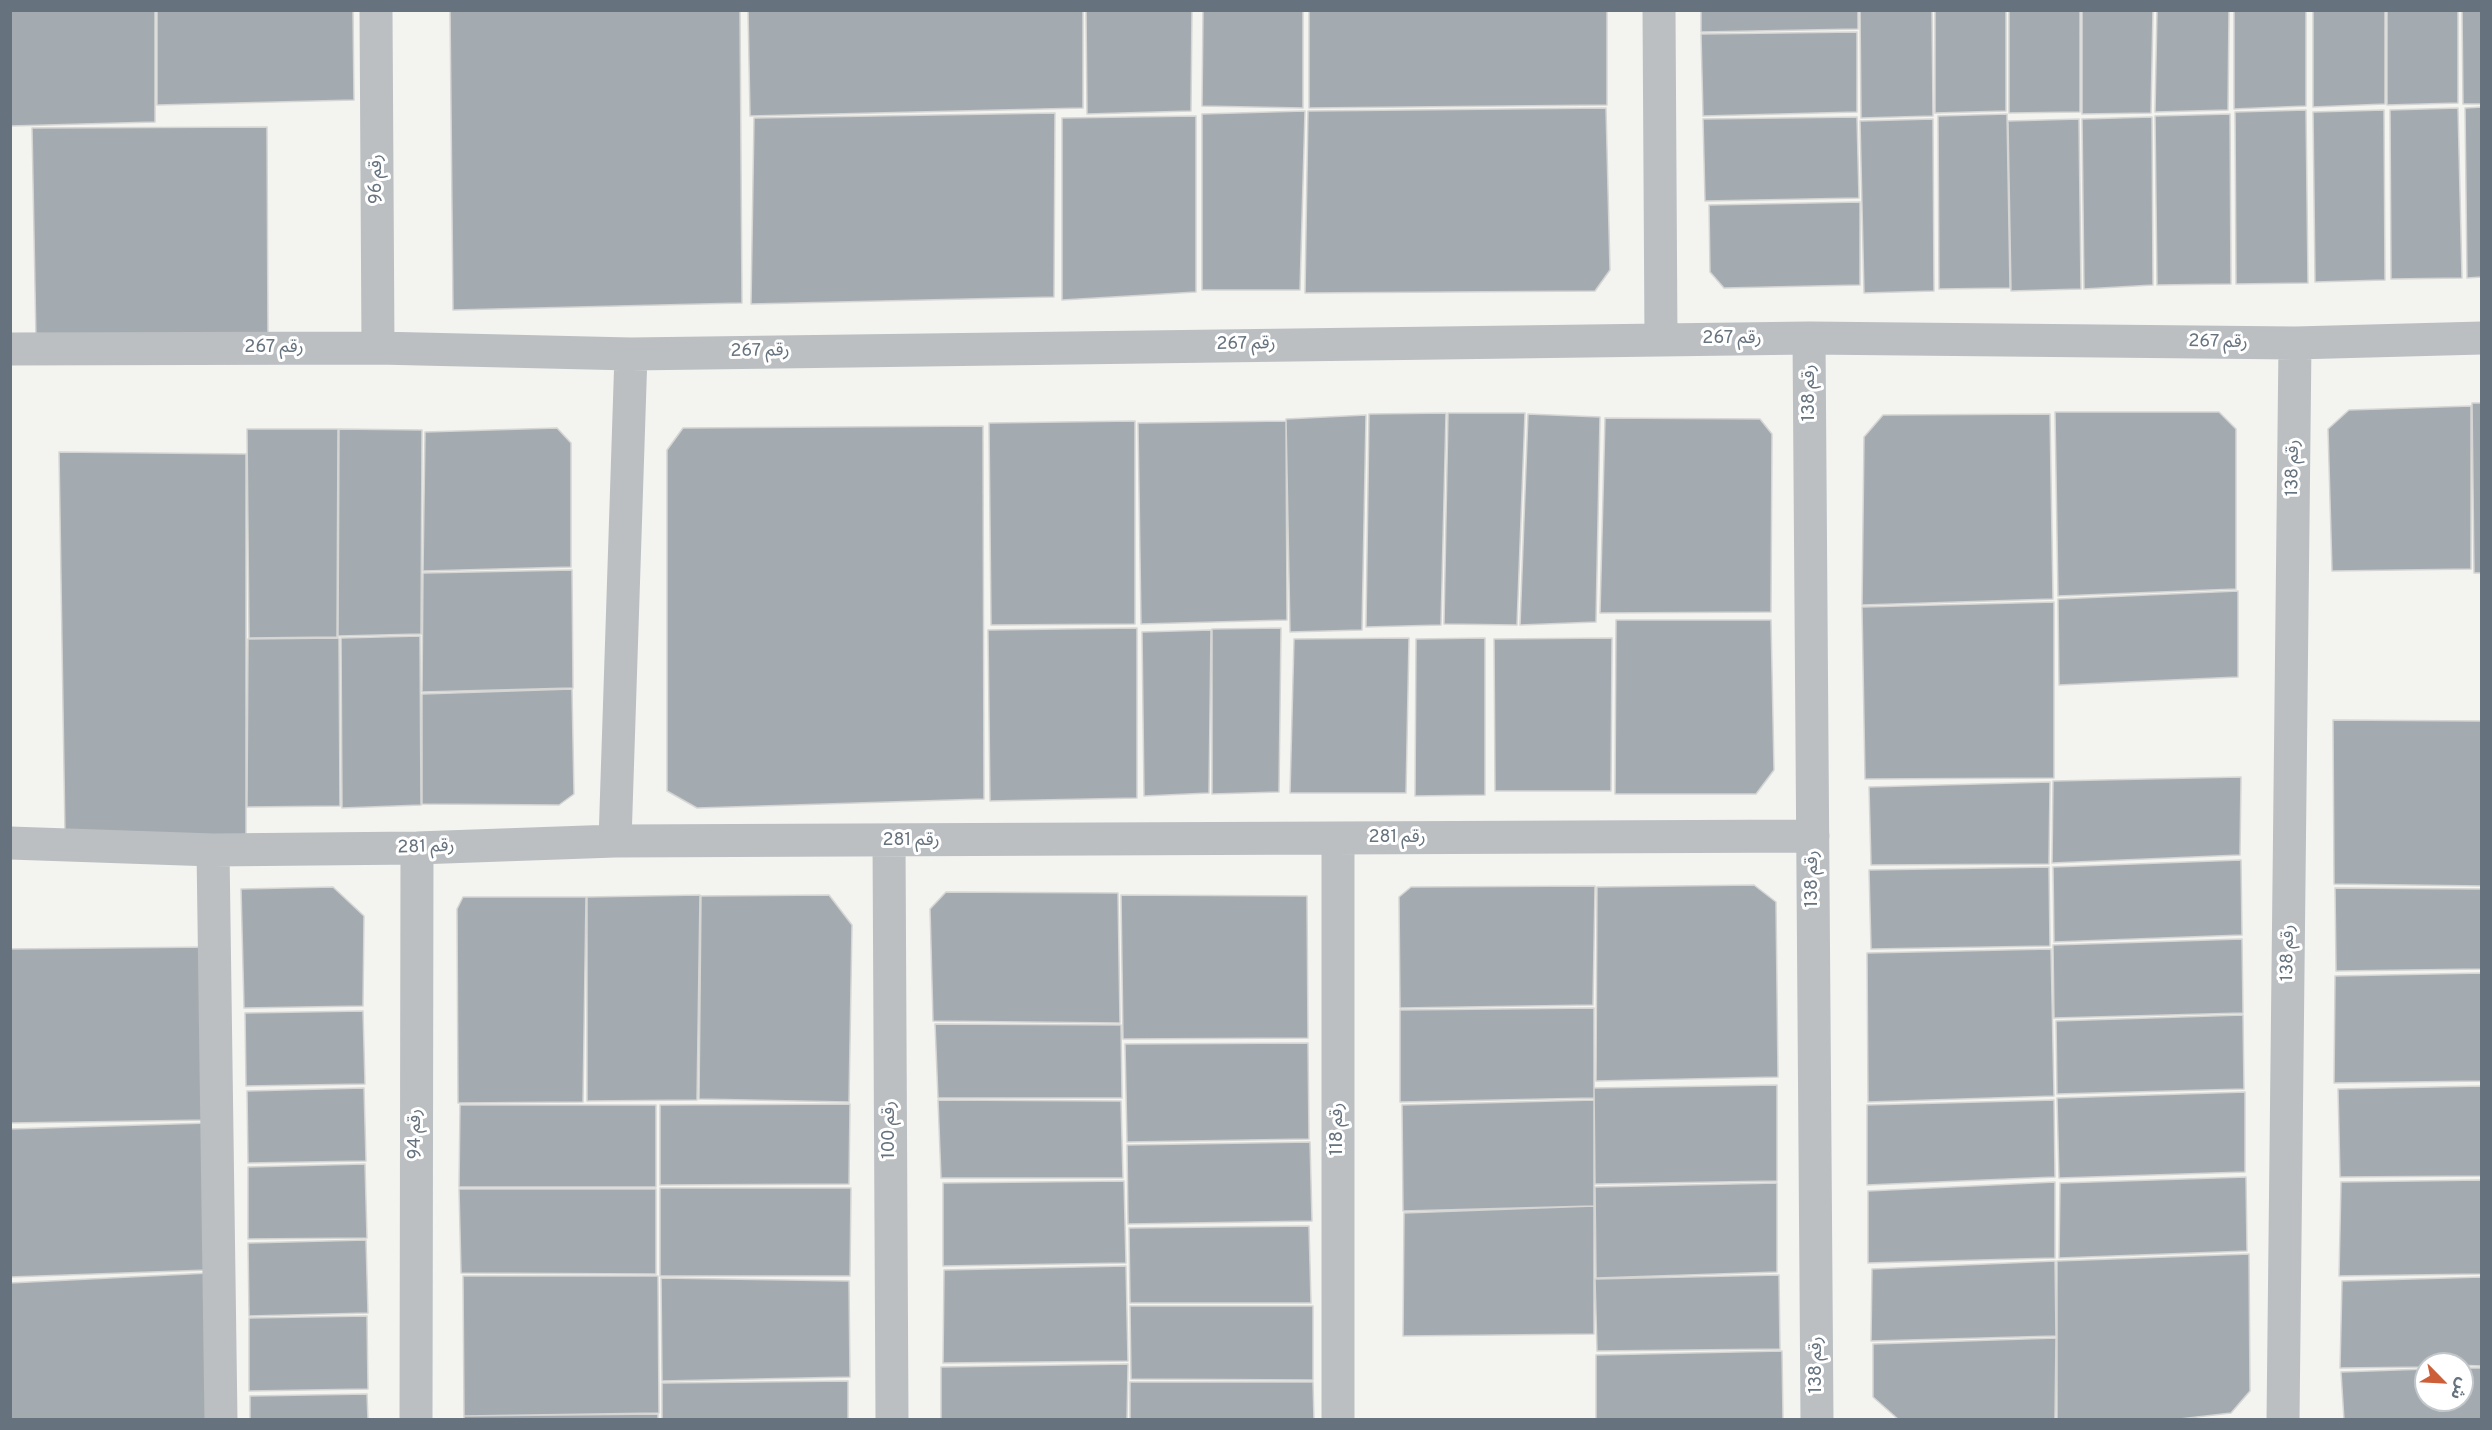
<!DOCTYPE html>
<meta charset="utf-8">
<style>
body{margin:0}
#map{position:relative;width:2492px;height:1430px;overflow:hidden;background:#f3f4f0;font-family:Overpass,"Noto Sans Arabic",sans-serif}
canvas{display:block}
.frame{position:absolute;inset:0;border:12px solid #66737e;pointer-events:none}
.north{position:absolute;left:2414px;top:1352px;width:60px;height:60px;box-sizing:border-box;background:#fff;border:2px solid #c2c7cb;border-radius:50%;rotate:114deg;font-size:16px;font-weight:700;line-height:24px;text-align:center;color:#66737e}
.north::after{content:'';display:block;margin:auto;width:21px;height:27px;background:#cc5f38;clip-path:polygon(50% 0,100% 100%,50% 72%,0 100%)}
</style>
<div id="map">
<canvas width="2492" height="1430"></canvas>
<div class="frame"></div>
<div class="north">ش</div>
</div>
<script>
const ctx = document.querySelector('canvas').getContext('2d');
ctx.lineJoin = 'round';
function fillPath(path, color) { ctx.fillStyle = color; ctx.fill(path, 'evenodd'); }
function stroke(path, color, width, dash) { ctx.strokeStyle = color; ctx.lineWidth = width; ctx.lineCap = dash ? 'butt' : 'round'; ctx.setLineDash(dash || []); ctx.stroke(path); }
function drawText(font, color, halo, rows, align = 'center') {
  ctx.font = font + ' Overpass,"Noto Sans Arabic",sans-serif'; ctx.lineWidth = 6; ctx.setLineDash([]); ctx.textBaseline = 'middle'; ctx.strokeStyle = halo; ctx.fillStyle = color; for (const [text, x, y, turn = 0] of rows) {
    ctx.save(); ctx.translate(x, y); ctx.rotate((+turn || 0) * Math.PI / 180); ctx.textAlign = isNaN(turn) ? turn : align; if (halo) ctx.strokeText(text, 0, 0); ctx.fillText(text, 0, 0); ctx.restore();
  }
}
const building = new Path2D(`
 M 10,10 L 155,10 L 155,122 L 10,126 Z
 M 157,10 L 353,10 L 354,100 L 157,105 Z
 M 450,10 L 740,10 L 742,303 L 453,310 Z
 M 748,10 L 1083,10 L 1083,108 L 750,116 Z
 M 1086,10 L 1192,10 L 1191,111 L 1087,114 Z
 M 1203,10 L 1303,10 L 1303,108 L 1202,106 Z
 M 1309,10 L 1607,10 L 1607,105 L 1309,108 Z
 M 1701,10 L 1858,10 L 1858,29 L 1701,32 Z
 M 1860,10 L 1932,10 L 1933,116 L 1861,118 Z
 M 1935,10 L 2006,10 L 2006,111 L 1935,113 Z
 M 2009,10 L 2080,10 L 2080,112 L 2009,113 Z
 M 2082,10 L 2153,10 L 2151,113 L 2082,114 Z
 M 2157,10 L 2229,10 L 2228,110 L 2155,112 Z
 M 2234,10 L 2306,10 L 2306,106 L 2234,109 Z
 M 2313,10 L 2385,10 L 2385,104 L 2313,107 Z
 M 2387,10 L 2458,10 L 2458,103 L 2387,105 Z
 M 2462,10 L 2482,10 L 2482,104 L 2463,104 Z
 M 1857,32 L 1857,112 L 1703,116 L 1701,34 Z
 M 2482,107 L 2482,277 L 2467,278 L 2465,108 Z
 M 1606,108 L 1610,270 L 1595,291 L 1305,293 L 1308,111 Z
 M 2458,108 L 2462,278 L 2391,279 L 2390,110 Z
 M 2306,110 L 2308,283 L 2236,284 L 2235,112 Z
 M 2384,110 L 2385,280 L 2315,282 L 2313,112 Z
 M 1305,111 L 1300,290 L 1202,290 L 1202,114 Z
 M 1055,113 L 1054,297 L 751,304 L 754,118 Z
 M 2007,114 L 2010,288 L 1939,289 L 1938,116 Z
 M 2230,114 L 2231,284 L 2157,285 L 2155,116 Z
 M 1196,116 L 1196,292 L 1062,300 L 1062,118 Z
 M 1857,117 L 1859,198 L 1705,201 L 1703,119 Z
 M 2152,117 L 2153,285 L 2084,289 L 2082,119 Z
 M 1933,119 L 1934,291 L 1864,293 L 1860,121 Z
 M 2079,119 L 2081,289 L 2011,291 L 2008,121 Z
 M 267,127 L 268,338 L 36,341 L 32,128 Z
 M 1860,202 L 1860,285 L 1724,288 L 1710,272 L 1709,205 Z
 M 2472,403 L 2482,403 L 2482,573 L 2474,573 Z
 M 2471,406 L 2471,569 L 2332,571 L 2328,429 L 2349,410 Z
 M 2055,412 L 2219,412 L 2236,429 L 2236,589 L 2058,596 Z
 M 1446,413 L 1441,625 L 1366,627 L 1369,414 Z
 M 1448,413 L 1525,413 L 1517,625 L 1444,624 Z
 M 1528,414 L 1600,417 L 1596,622 L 1520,625 Z
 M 2050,414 L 2053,599 L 1862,605 L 1864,437 L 1883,415 Z
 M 1366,415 L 1362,630 L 1290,632 L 1286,419 Z
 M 1605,418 L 1760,419 L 1772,434 L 1771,612 L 1600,613 Z
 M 1135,421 L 1135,624 L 991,625 L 989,423 Z
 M 1286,421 L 1287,620 L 1141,624 L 1138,423 Z
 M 983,426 L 984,799 L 697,808 L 667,791 L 667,450 L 683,428 Z
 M 557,428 L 571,443 L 571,567 L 423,571 L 425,432 Z
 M 247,429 L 338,429 L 337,637 L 249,638 Z
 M 339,429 L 422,430 L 421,634 L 338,636 Z
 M 59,452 L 246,454 L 246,839 L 65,836 Z
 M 572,570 L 573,688 L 422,692 L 423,573 Z
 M 2238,591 L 2238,677 L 2059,685 L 2058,599 Z
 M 2054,602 L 2054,778 L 1865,779 L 1862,607 Z
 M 1616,620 L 1771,620 L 1774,770 L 1756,794 L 1615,794 Z
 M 1137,628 L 1137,798 L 990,801 L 988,630 Z
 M 1281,628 L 1279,792 L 1212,794 L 1212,629 Z
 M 1211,630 L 1209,793 L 1144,796 L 1142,632 Z
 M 420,636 L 421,805 L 342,808 L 341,638 Z
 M 339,638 L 340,806 L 247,807 L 248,639 Z
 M 1409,638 L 1406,793 L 1290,793 L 1294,639 Z
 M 1485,638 L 1485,795 L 1415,796 L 1416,639 Z
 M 1612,638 L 1611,791 L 1495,791 L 1494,639 Z
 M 572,689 L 574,794 L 559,805 L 422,804 L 422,694 Z
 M 2333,720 L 2482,721 L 2482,886 L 2334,884 Z
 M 2241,777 L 2240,855 L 2052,863 L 2053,781 Z
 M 2050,782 L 2049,864 L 1871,865 L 1869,787 Z
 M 2241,860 L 2242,935 L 2054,942 L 2053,867 Z
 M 2049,867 L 2050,946 L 1871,949 L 1869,870 Z
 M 1754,885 L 1776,902 L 1778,1077 L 1596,1081 L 1597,887 Z
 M 1595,886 L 1593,1005 L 1400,1008 L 1399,897 L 1411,887 Z
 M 333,887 L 364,916 L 363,1006 L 244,1008 L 241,889 Z
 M 2335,888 L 2482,889 L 2482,969 L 2336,971 Z
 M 946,892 L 1118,893 L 1120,1023 L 933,1021 L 930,909 Z
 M 700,895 L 697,1100 L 587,1101 L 587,897 Z
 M 829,895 L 852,925 L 849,1102 L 699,1099 L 701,896 Z
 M 1121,895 L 1307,896 L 1308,1038 L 1123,1039 Z
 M 463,897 L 586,897 L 583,1102 L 458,1103 L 457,909 Z
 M 2242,939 L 2243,1013 L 2054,1018 L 2053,945 Z
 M 208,947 L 209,1120 L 10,1123 L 10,949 Z
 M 2051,949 L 2054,1096 L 1868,1102 L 1867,953 Z
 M 2482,973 L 2482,1081 L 2334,1083 L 2335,976 Z
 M 1594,1008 L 1594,1098 L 1400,1102 L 1400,1010 Z
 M 363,1011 L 365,1084 L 246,1086 L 245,1013 Z
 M 2243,1015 L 2244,1089 L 2057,1094 L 2056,1021 Z
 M 935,1024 L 1121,1025 L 1122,1098 L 938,1098 Z
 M 1308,1043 L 1309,1139 L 1127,1142 L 1125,1044 Z
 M 1777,1085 L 1777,1181 L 1595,1184 L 1594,1088 Z
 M 2482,1086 L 2482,1176 L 2340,1177 L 2338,1089 Z
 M 364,1088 L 366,1161 L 248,1163 L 247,1091 Z
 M 2245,1092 L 2245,1172 L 2059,1178 L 2057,1098 Z
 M 938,1100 L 1121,1101 L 1123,1178 L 941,1178 Z
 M 1594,1100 L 1594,1206 L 1403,1211 L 1402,1105 Z
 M 2054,1100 L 2055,1177 L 1867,1185 L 1867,1105 Z
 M 850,1104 L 849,1184 L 660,1185 L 660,1105 Z
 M 460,1105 L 656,1105 L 656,1187 L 459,1187 Z
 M 208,1123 L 208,1270 L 10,1277 L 10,1129 Z
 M 1310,1142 L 1312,1221 L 1128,1224 L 1127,1145 Z
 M 365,1164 L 367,1238 L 248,1239 L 248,1167 Z
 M 2246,1177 L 2247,1251 L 2059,1258 L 2060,1183 Z
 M 2482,1180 L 2482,1274 L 2339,1276 L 2341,1182 Z
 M 1124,1181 L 1126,1263 L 943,1266 L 943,1183 Z
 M 2055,1182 L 2055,1258 L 1868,1263 L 1868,1191 Z
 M 1777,1183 L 1777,1272 L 1596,1278 L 1595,1187 Z
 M 660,1188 L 851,1188 L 850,1276 L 660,1276 Z
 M 459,1189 L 656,1189 L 656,1274 L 461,1273 Z
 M 1594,1206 L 1594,1334 L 1403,1336 L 1404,1213 Z
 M 1309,1226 L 1311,1303 L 1130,1303 L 1129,1228 Z
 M 366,1240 L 368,1313 L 249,1316 L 248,1243 Z
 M 2249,1254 L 2250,1391 L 2231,1413 L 2171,1420 L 2057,1420 L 2057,1261 Z
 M 2055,1261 L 2056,1336 L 1871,1341 L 1872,1269 Z
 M 1126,1266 L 1128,1361 L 943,1363 L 944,1270 Z
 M 209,1273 L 210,1420 L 10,1420 L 10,1283 Z
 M 1779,1275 L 1780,1349 L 1597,1351 L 1595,1279 Z
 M 463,1276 L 658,1276 L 659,1413 L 464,1416 Z
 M 2482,1277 L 2482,1366 L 2426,1364 L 2426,1367 L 2340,1368 L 2342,1281 Z
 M 661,1278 L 849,1281 L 850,1377 L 662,1381 Z
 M 1130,1306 L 1313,1306 L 1313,1380 L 1131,1379 Z
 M 367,1316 L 368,1389 L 249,1391 L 249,1318 Z
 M 2056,1338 L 2055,1420 L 1899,1420 L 1873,1397 L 1873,1344 Z
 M 1782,1351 L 1783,1420 L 1596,1420 L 1596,1355 Z
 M 1128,1364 L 1127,1420 L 941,1420 L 941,1367 Z
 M 2462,1368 L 2482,1368 L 2482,1420 L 2344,1420 L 2341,1372 L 2426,1369 L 2426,1400 L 2462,1400 Z
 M 848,1381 L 848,1420 L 662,1420 L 662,1383 Z
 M 1130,1382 L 1313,1382 L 1314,1420 L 1130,1420 Z
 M 367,1394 L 368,1420 L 250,1420 L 250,1396 Z
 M 658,1414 L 658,1420 L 464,1420 L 464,1416 Z`);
fillPath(building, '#a4abb0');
stroke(building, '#d5d5d3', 1.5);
stroke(new Path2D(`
 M 376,10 L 378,348
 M 1659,10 L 1661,340
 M 1809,338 L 1817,1420
 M 10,349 L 378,348 L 631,354 L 1661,340 L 1809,338 L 2295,343 L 2482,338
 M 1338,839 L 1338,1420
 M 615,841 L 631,354
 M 889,841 L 892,1420
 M 10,843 L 213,850 L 417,848 L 615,841 L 1813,836
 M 213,850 L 221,1420
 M 416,1420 L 417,848
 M 2283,1420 L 2295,343`), '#bbbfc2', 33);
drawText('18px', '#66737e', '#fff', [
 ["رقم 96",377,179,-90],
 ["رقم 267",1732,339],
 ["رقم 267",2218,343,1],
 ["رقم 267",1246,345,-1],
 ["رقم 267",274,348],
 ["رقم 267",760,352,-1],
 ["رقم 138",1810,393,-90],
 ["رقم 138",2294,468,-89],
 ["رقم 281",1397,838],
 ["رقم 281",911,841],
 ["رقم 281",426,848,-2],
 ["رقم 138",1813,879,-90],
 ["رقم 138",2289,953,-89],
 ["رقم 118",1338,1129,-90],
 ["رقم 100",890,1130,-90],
 ["رقم 94",416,1134,-90],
 ["رقم 138",1817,1365,-90]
]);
</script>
